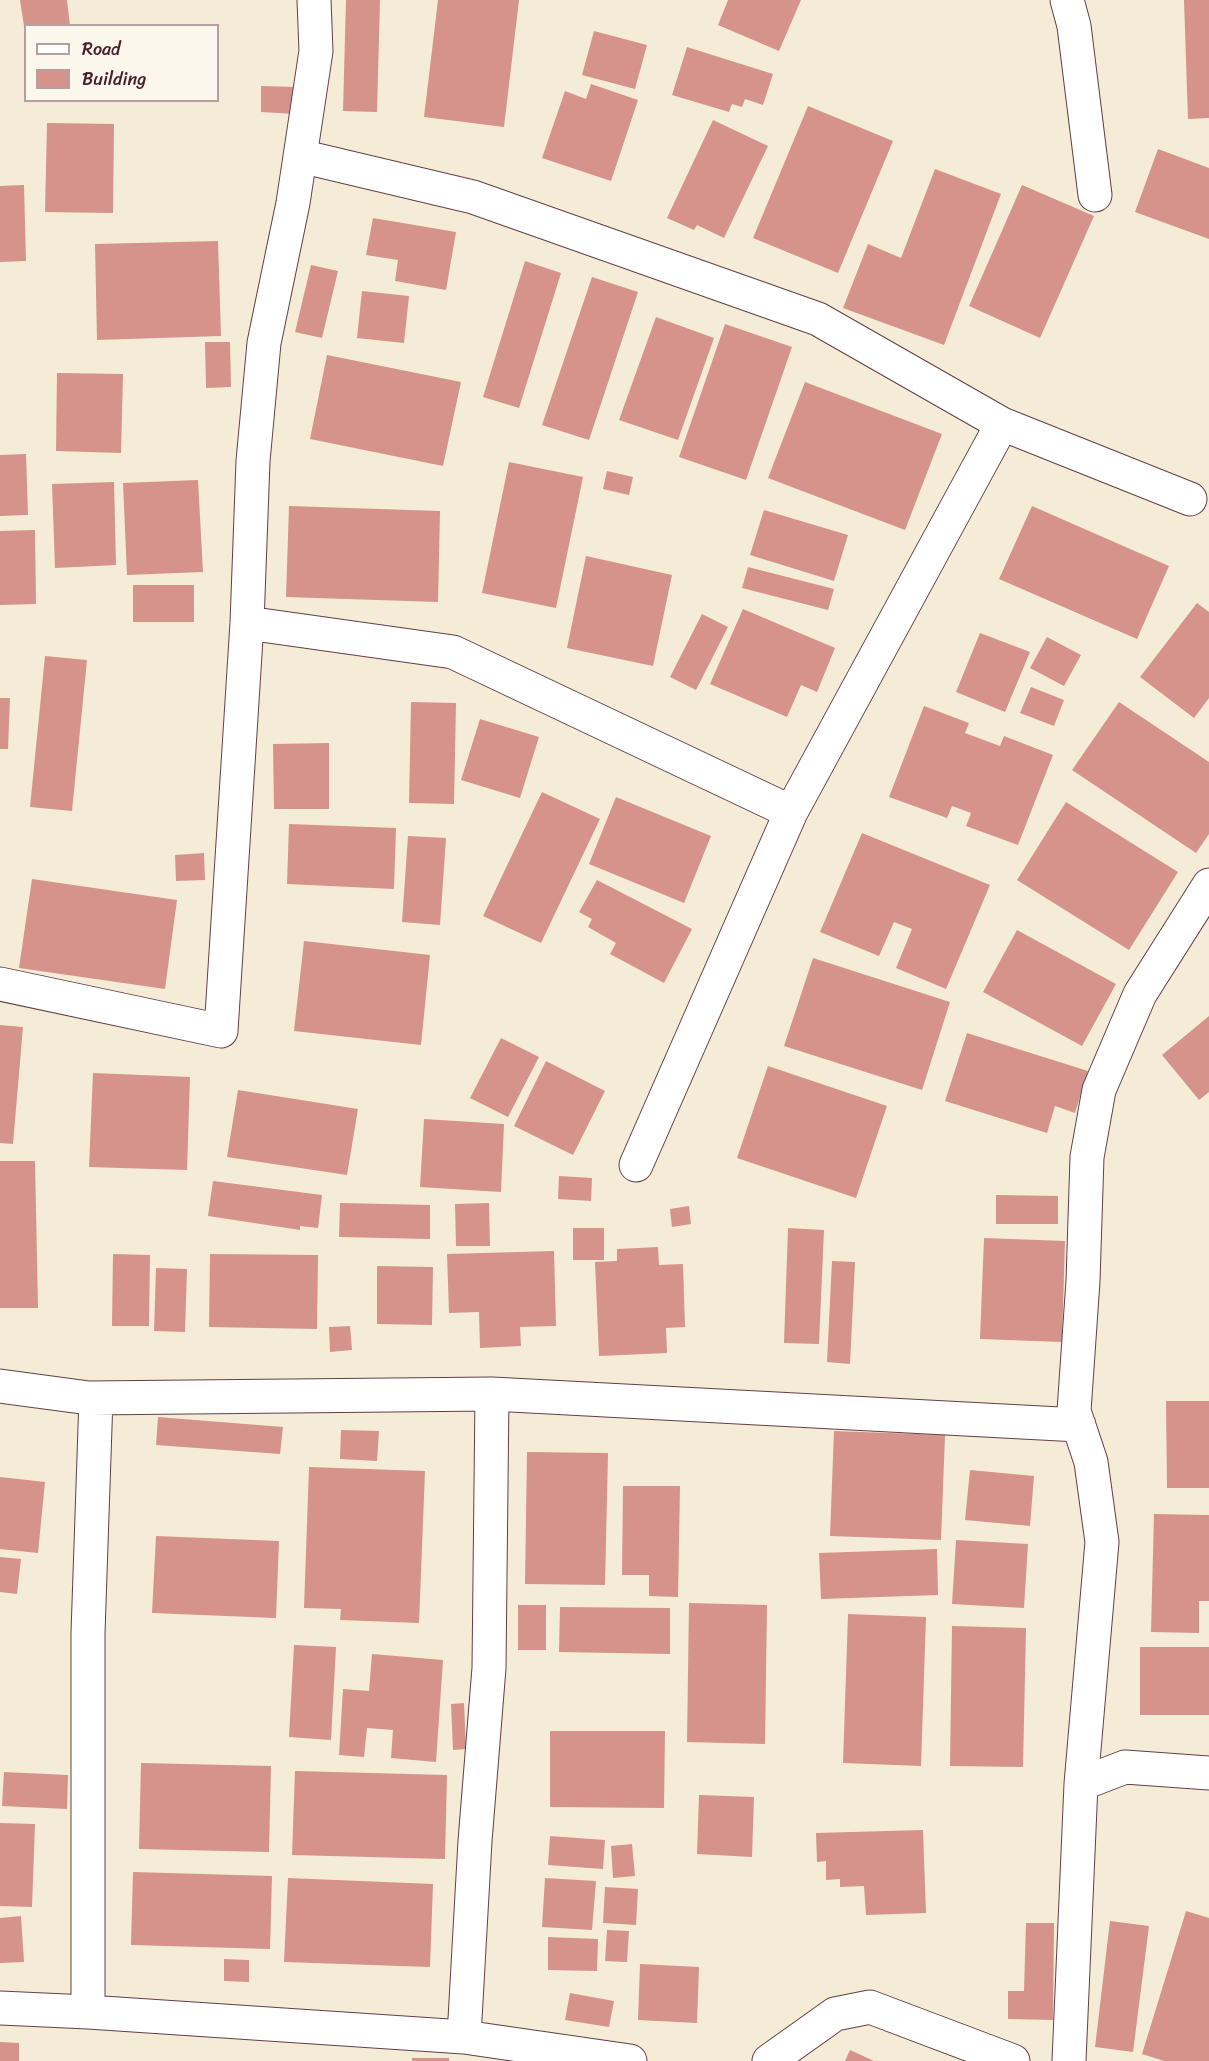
<!DOCTYPE html>
<style>
body{margin:0}
#map{position:relative;width:1209px;height:2061px;overflow:hidden;background:#f5ecd7;font-family:Sriracha,sans-serif}
canvas{display:block}
.legend{position:absolute;left:24px;top:24px;width:195px;height:78px;box-sizing:border-box;background:#fbf7ec;border:2px solid #b4a19f;margin:0;padding:8px 10px;list-style:none;font-size:18px;color:#4a1f2b}
.legend li{display:flex;align-items:center;gap:12px;height:30px}
.legend b{width:30px;border:2px solid #b4a19f}
</style>
<div id="map">
<canvas width="1209" height="2061"></canvas>
<ul class="legend">
<li><b style="height:8px;background:#fff"></b>Road</li>
<li><b style="height:16px;background:#d5938b"></b>Building</li>
</ul>
</div>
<script>
const ctx = document.querySelector('canvas').getContext('2d');
ctx.lineJoin = 'round';
function fillPath(path, color) { ctx.fillStyle = color; ctx.fill(path, 'evenodd'); }
function stroke(path, color, width, dash) { ctx.strokeStyle = color; ctx.lineWidth = width; ctx.lineCap = dash ? 'butt' : 'round'; ctx.setLineDash(dash || []); ctx.stroke(path); }
fillPath(new Path2D(`
 M 20,0 L 67,0 L 70,26 L 24,26 Z
 M 346,0 L 380,0 L 377,112 L 343,111 Z
 M 438,0 L 519,0 L 504,127 L 424,117 Z
 M 728,0 L 801,0 L 779,51 L 718,25 Z
 M 1184,0 L 1209,0 L 1209,118 L 1188,119 Z
 M 594,31 L 647,45 L 635,89 L 582,75 Z
 M 687,47 L 773,74 L 763,105 L 745,99 L 742,107 L 732,104 L 729,112 L 672,95 Z
 M 591,84 L 638,100 L 611,181 L 542,158 L 565,91 L 586,99 Z
 M 261,86 L 296,87 L 295,114 L 261,112 Z
 M 808,106 L 893,141 L 838,273 L 753,238 Z
 M 713,120 L 768,146 L 724,238 L 697,225 L 694,230 L 667,218 Z
 M 47,123 L 114,124 L 113,213 L 45,212 Z
 M 1158,149 L 1209,168 L 1209,239 L 1135,212 Z
 M 935,169 L 1001,194 L 944,345 L 843,308 L 868,244 L 901,258 Z
 M 24,185 L 26,261 L 0,262 L 0,186 Z
 M 1022,185 L 1094,216 L 1040,338 L 969,306 Z
 M 373,218 L 456,232 L 446,290 L 395,281 L 398,260 L 366,255 Z
 M 218,241 L 221,336 L 97,340 L 95,244 Z
 M 525,261 L 561,273 L 519,408 L 483,397 Z
 M 311,265 L 338,271 L 322,338 L 295,332 Z
 M 592,277 L 638,292 L 589,440 L 542,425 Z
 M 362,291 L 409,296 L 404,343 L 357,338 Z
 M 656,317 L 714,338 L 678,440 L 619,420 Z
 M 725,324 L 792,347 L 746,480 L 679,457 Z
 M 205,342 L 230,342 L 231,387 L 206,388 Z
 M 327,355 L 461,382 L 443,466 L 310,439 Z
 M 57,373 L 123,374 L 121,453 L 56,451 Z
 M 805,382 L 942,434 L 905,530 L 768,478 Z
 M 26,454 L 28,515 L 0,516 L 0,455 Z
 M 509,462 L 583,477 L 556,608 L 482,593 Z
 M 607,471 L 633,477 L 629,495 L 603,489 Z
 M 198,480 L 203,572 L 127,575 L 123,483 Z
 M 114,482 L 116,565 L 55,568 L 52,484 Z
 M 289,506 L 440,511 L 438,602 L 286,597 Z
 M 1032,506 L 1169,566 L 1137,639 L 999,579 Z
 M 764,510 L 848,535 L 834,581 L 750,555 Z
 M 35,530 L 36,604 L 0,605 L 0,531 Z
 M 586,556 L 672,575 L 653,666 L 567,648 Z
 M 748,567 L 834,589 L 828,610 L 742,588 Z
 M 133,585 L 194,585 L 194,622 L 133,622 Z
 M 1197,603 L 1209,612 L 1209,698 L 1194,718 L 1140,677 Z
 M 743,609 L 835,648 L 817,692 L 801,685 L 787,717 L 710,684 Z
 M 702,614 L 728,627 L 696,690 L 670,677 Z
 M 980,633 L 1030,652 L 1005,712 L 956,692 Z
 M 1047,637 L 1081,655 L 1064,686 L 1030,668 Z
 M 45,656 L 87,660 L 72,811 L 30,807 Z
 M 1031,687 L 1064,700 L 1054,726 L 1020,713 Z
 M 0,698 L 10,698 L 8,749 L 0,749 Z
 M 411,702 L 456,703 L 454,804 L 409,803 Z
 M 1119,702 L 1209,762 L 1209,834 L 1196,853 L 1072,770 Z
 M 924,706 L 969,723 L 965,733 L 1000,746 L 1004,736 L 1053,755 L 1018,845 L 966,826 L 971,813 L 952,806 L 947,818 L 889,797 Z
 M 480,719 L 539,737 L 520,798 L 461,780 Z
 M 329,743 L 329,809 L 274,809 L 273,744 Z
 M 542,792 L 600,819 L 541,943 L 483,916 Z
 M 616,797 L 711,836 L 684,903 L 589,864 Z
 M 1066,802 L 1178,872 L 1129,950 L 1017,880 Z
 M 289,824 L 396,828 L 394,889 L 287,884 Z
 M 862,833 L 990,885 L 946,989 L 896,968 L 912,929 L 894,922 L 879,956 L 820,932 Z
 M 408,836 L 446,838 L 440,925 L 402,922 Z
 M 204,853 L 205,880 L 176,881 L 175,855 Z
 M 32,879 L 177,900 L 165,989 L 19,968 Z
 M 597,880 L 692,929 L 664,983 L 610,954 L 616,943 L 588,927 L 592,919 L 579,912 Z
 M 1017,930 L 1116,984 L 1082,1046 L 983,992 Z
 M 304,941 L 430,955 L 421,1045 L 294,1031 Z
 M 813,958 L 950,1002 L 922,1090 L 784,1046 Z
 M 1209,1016 L 1209,1092 L 1199,1100 L 1162,1055 Z
 M 0,1025 L 23,1027 L 13,1144 L 0,1143 Z
 M 967,1033 L 1088,1071 L 1075,1113 L 1055,1106 L 1047,1133 L 945,1101 Z
 M 501,1038 L 539,1057 L 508,1117 L 470,1098 Z
 M 546,1061 L 605,1091 L 573,1155 L 514,1126 Z
 M 768,1066 L 887,1106 L 856,1198 L 737,1158 Z
 M 93,1073 L 190,1077 L 187,1170 L 89,1167 Z
 M 238,1090 L 358,1109 L 347,1175 L 227,1157 Z
 M 424,1119 L 504,1124 L 501,1192 L 420,1187 Z
 M 0,1161 L 35,1161 L 38,1308 L 0,1308 Z
 M 559,1176 L 592,1178 L 591,1201 L 558,1199 Z
 M 213,1181 L 322,1195 L 318,1228 L 300,1226 L 300,1230 L 208,1216 Z
 M 996,1195 L 1058,1196 L 1058,1224 L 996,1224 Z
 M 340,1203 L 430,1205 L 430,1239 L 339,1237 Z
 M 489,1203 L 490,1246 L 456,1246 L 455,1204 Z
 M 689,1206 L 691,1224 L 672,1227 L 670,1209 Z
 M 573,1228 L 604,1228 L 604,1260 L 573,1260 Z
 M 788,1228 L 824,1230 L 819,1344 L 784,1343 Z
 M 984,1238 L 1065,1241 L 1062,1342 L 980,1339 Z
 M 658,1247 L 659,1265 L 683,1264 L 685,1327 L 666,1328 L 667,1353 L 599,1356 L 595,1262 L 617,1261 L 617,1249 Z
 M 554,1251 L 556,1326 L 520,1327 L 521,1346 L 480,1348 L 479,1312 L 449,1313 L 447,1254 Z
 M 113,1254 L 150,1255 L 149,1326 L 112,1326 Z
 M 210,1254 L 318,1255 L 317,1329 L 209,1327 Z
 M 832,1261 L 855,1262 L 850,1364 L 827,1362 Z
 M 377,1266 L 433,1267 L 432,1325 L 377,1324 Z
 M 156,1268 L 187,1269 L 185,1332 L 154,1331 Z
 M 350,1326 L 352,1350 L 330,1352 L 329,1327 Z
 M 1166,1401 L 1209,1401 L 1209,1488 L 1167,1488 Z
 M 158,1417 L 283,1427 L 280,1454 L 156,1445 Z
 M 341,1430 L 379,1431 L 377,1461 L 340,1459 Z
 M 834,1431 L 945,1435 L 941,1540 L 830,1536 Z
 M 527,1452 L 608,1453 L 605,1585 L 525,1584 Z
 M 309,1467 L 425,1471 L 419,1623 L 340,1620 L 341,1609 L 304,1608 Z
 M 970,1470 L 1034,1476 L 1030,1526 L 965,1520 Z
 M 0,1477 L 45,1482 L 38,1553 L 0,1549 Z
 M 623,1486 L 680,1486 L 678,1597 L 649,1596 L 649,1575 L 622,1575 Z
 M 1154,1514 L 1209,1515 L 1209,1601 L 1199,1601 L 1199,1633 L 1151,1632 Z
 M 156,1536 L 279,1541 L 276,1618 L 152,1613 Z
 M 956,1540 L 1028,1544 L 1024,1608 L 952,1604 Z
 M 937,1549 L 938,1595 L 821,1599 L 819,1553 Z
 M 0,1557 L 21,1559 L 17,1594 L 0,1592 Z
 M 689,1603 L 767,1605 L 765,1744 L 687,1742 Z
 M 518,1605 L 546,1605 L 546,1650 L 518,1650 Z
 M 560,1607 L 670,1608 L 670,1654 L 559,1652 Z
 M 848,1614 L 926,1617 L 921,1766 L 843,1763 Z
 M 952,1626 L 1026,1628 L 1023,1767 L 950,1766 Z
 M 294,1645 L 336,1647 L 331,1740 L 289,1737 Z
 M 1140,1647 L 1209,1647 L 1209,1715 L 1140,1715 Z
 M 372,1654 L 443,1660 L 436,1762 L 391,1758 L 393,1730 L 367,1728 L 364,1757 L 339,1755 L 343,1689 L 369,1691 Z
 M 464,1703 L 466,1749 L 453,1750 L 451,1704 Z
 M 550,1731 L 665,1731 L 664,1808 L 550,1807 Z
 M 141,1763 L 271,1766 L 269,1852 L 139,1849 Z
 M 295,1771 L 447,1775 L 445,1859 L 292,1855 Z
 M 4,1772 L 68,1775 L 67,1809 L 2,1806 Z
 M 699,1795 L 754,1797 L 752,1857 L 697,1854 Z
 M 0,1823 L 35,1824 L 32,1907 L 0,1906 Z
 M 923,1830 L 926,1913 L 866,1915 L 864,1886 L 840,1887 L 840,1879 L 826,1880 L 826,1861 L 817,1862 L 816,1833 Z
 M 550,1836 L 605,1840 L 603,1869 L 548,1865 Z
 M 632,1844 L 635,1876 L 613,1878 L 611,1846 Z
 M 133,1872 L 272,1876 L 270,1949 L 131,1945 Z
 M 288,1878 L 433,1884 L 430,1967 L 284,1962 Z
 M 545,1878 L 596,1881 L 592,1930 L 542,1927 Z
 M 605,1887 L 638,1889 L 636,1925 L 603,1923 Z
 M 1186,1911 L 1209,1918 L 1209,2061 L 1164,2061 L 1142,2054 Z
 M 21,1916 L 24,1962 L 0,1963 L 0,1918 Z
 M 1110,1921 L 1149,1926 L 1133,2052 L 1095,2047 Z
 M 1026,1923 L 1054,1923 L 1053,2020 L 1008,2019 L 1008,1991 L 1024,1991 Z
 M 607,1930 L 629,1931 L 627,1962 L 605,1961 Z
 M 548,1937 L 598,1939 L 597,1971 L 548,1970 Z
 M 224,1959 L 249,1960 L 249,1982 L 224,1981 Z
 M 640,1964 L 699,1967 L 697,2023 L 638,2020 Z
 M 570,1993 L 614,2001 L 609,2027 L 565,2020 Z
 M 0,2042 L 19,2043 L 19,2061 L 0,2061 Z
 M 850,2050 L 874,2061 L 845,2061 Z
 M 412,2058 L 449,2058 L 449,2061 L 412,2061 Z`), '#d5938b');
const minor = new Path2D(`
 M 1067,0 L 1074,26 L 1095,195
 M 300,156 L 473,197 L 818,319 L 1002,424 L 1190,499
 M 247,623 L 453,652 L 791,812
 M 0,984 L 221,1031 L 247,623 L 253,461 L 264,343 L 293,203 L 316,51 L 314,0
 M 636,1165 L 791,812 L 1002,424
 M 0,1386 L 89,1398 L 492,1394 L 1079,1425
 M 1081,1784 L 1125,1767 L 1209,1773
 M 0,2008 L 88,2012 L 464,2037 L 630,2061
 M 88,2012 L 88,1633 L 96,1398
 M 464,2037 L 475,1841 L 489,1668 L 492,1394
 M 769,2061 L 835,2014 L 870,2007 L 1013,2061
 M 1069,2061 L 1081,1784 L 1102,1542 L 1091,1462 L 1074,1411 L 1083,1281 L 1087,1157 L 1099,1090 L 1140,994 L 1209,885`);
stroke(minor, '#643e45', 35);
stroke(minor, '#fff', 33);
</script>
